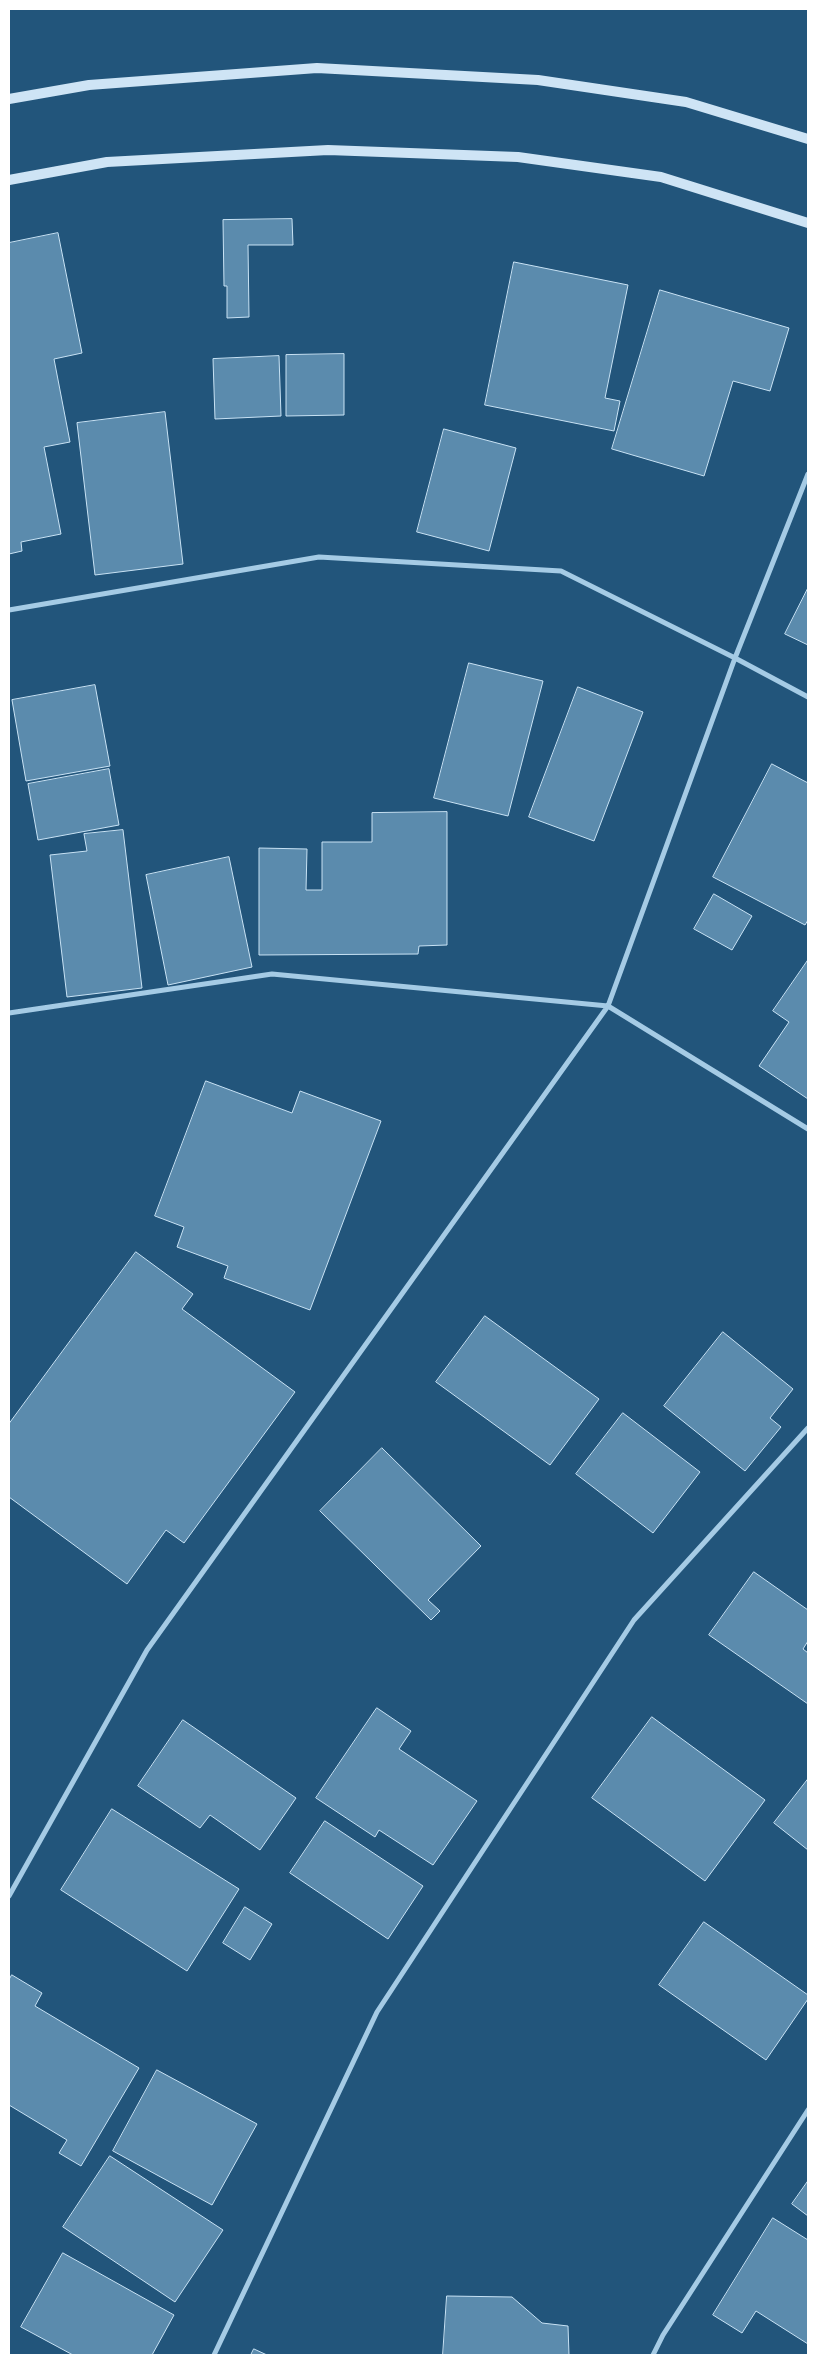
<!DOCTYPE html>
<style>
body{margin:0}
#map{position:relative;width:817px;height:2364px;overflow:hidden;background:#22557b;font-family:"Fira Sans",sans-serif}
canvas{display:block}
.frame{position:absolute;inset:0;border:10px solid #fff;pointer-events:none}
</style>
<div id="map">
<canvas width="817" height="2364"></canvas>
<div class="frame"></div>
</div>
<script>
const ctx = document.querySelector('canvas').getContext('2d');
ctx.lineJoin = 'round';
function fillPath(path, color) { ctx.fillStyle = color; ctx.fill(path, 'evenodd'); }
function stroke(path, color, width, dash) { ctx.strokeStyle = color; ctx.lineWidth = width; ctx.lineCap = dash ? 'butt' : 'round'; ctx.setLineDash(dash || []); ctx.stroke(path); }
const building = new Path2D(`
 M 292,219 L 293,245 L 248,245 L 249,317 L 227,318 L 227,286 L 224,286 L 223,220 Z
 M 58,233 L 82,353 L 54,359 L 70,442 L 44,447 L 61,534 L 21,542 L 22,551 L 9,554 L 9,243 Z
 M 514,262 L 628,285 L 605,398 L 620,401 L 614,431 L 485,405 Z
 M 660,290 L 789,328 L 770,391 L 733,381 L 704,476 L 612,449 Z
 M 344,354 L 344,415 L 286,416 L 286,355 Z
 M 279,356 L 281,416 L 215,419 L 213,359 Z
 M 165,412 L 183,564 L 95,575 L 77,423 Z
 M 444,429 L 516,448 L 489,551 L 417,532 Z
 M 808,588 L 808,645 L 785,634 Z
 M 469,663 L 543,681 L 508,816 L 434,798 Z
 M 95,685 L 110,766 L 26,781 L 12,700 Z
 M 578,687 L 643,712 L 594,841 L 529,817 Z
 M 772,764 L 808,783 L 808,920 L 805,925 L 713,877 Z
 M 109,769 L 119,825 L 38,840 L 28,784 Z
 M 447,812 L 447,945 L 419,946 L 418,954 L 259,955 L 259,848 L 307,849 L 306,890 L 322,890 L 322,842 L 372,842 L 372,813 Z
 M 123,830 L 142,988 L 67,997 L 50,855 L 87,851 L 84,834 Z
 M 229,857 L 252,967 L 168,985 L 146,875 Z
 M 714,894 L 752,916 L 732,950 L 694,929 Z
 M 808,960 L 808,1099 L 759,1066 L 789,1022 L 773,1011 Z
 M 206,1081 L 292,1113 L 300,1091 L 381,1121 L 310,1310 L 224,1278 L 228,1266 L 177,1247 L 184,1227 L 155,1216 Z
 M 136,1252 L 193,1294 L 182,1309 L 295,1392 L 184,1543 L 166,1530 L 127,1584 L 9,1497 L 9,1424 Z
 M 485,1316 L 599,1399 L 550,1465 L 436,1382 Z
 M 723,1332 L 793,1389 L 770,1418 L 781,1427 L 745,1471 L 664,1406 Z
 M 623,1413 L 700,1472 L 653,1533 L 576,1474 Z
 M 382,1448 L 481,1546 L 428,1600 L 440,1611 L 431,1620 L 320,1511 Z
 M 754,1572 L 808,1610 L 808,1641 L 803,1649 L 808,1653 L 808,1704 L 709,1635 Z
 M 377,1708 L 411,1731 L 399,1749 L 477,1801 L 433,1865 L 379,1830 L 375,1837 L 316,1798 Z
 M 652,1717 L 765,1800 L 705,1881 L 592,1798 Z
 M 183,1720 L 296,1798 L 260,1850 L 210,1815 L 200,1828 L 138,1786 Z
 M 808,1779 L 808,1850 L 774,1823 Z
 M 112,1809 L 239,1889 L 187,1971 L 61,1890 Z
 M 325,1821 L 423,1886 L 388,1939 L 290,1873 Z
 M 245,1907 L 272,1924 L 250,1960 L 223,1943 Z
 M 704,1922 L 808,1995 L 808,1999 L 766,2060 L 659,1985 Z
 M 12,1975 L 42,1993 L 35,2006 L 139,2068 L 81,2166 L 59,2153 L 67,2140 L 9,2105 L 9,1980 Z
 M 157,2070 L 257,2124 L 212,2205 L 113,2151 Z
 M 110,2156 L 223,2230 L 175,2302 L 63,2227 Z
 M 808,2181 L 808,2216 L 792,2204 Z
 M 773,2218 L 808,2240 L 808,2344 L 756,2311 L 742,2333 L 713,2315 Z
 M 63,2253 L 174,2315 L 152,2355 L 73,2355 L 21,2327 Z
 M 447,2296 L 512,2297 L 542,2323 L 568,2326 L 569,2355 L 443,2355 Z
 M 254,2349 L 267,2355 L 251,2355 Z`);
fillPath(building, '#5b8bad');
stroke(building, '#c8e2f4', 1);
stroke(new Path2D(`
 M 9,610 L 319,557 L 561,571 L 735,658 L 808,697
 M 9,1013 L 272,974 L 608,1006 L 808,1129
 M 9,1896 L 147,1650 L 608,1006 L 735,658 L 808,474
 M 214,2355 L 377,2012 L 634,1620 L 808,1428
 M 653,2355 L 663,2335 L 808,2110`), '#a5cbe5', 5);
stroke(new Path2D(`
 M 9,99 L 89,85 L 317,68 L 538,80 L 686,102 L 808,139
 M 9,180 L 107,162 L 328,150 L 518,157 L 661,177 L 808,223`), '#cee4f5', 10);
</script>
